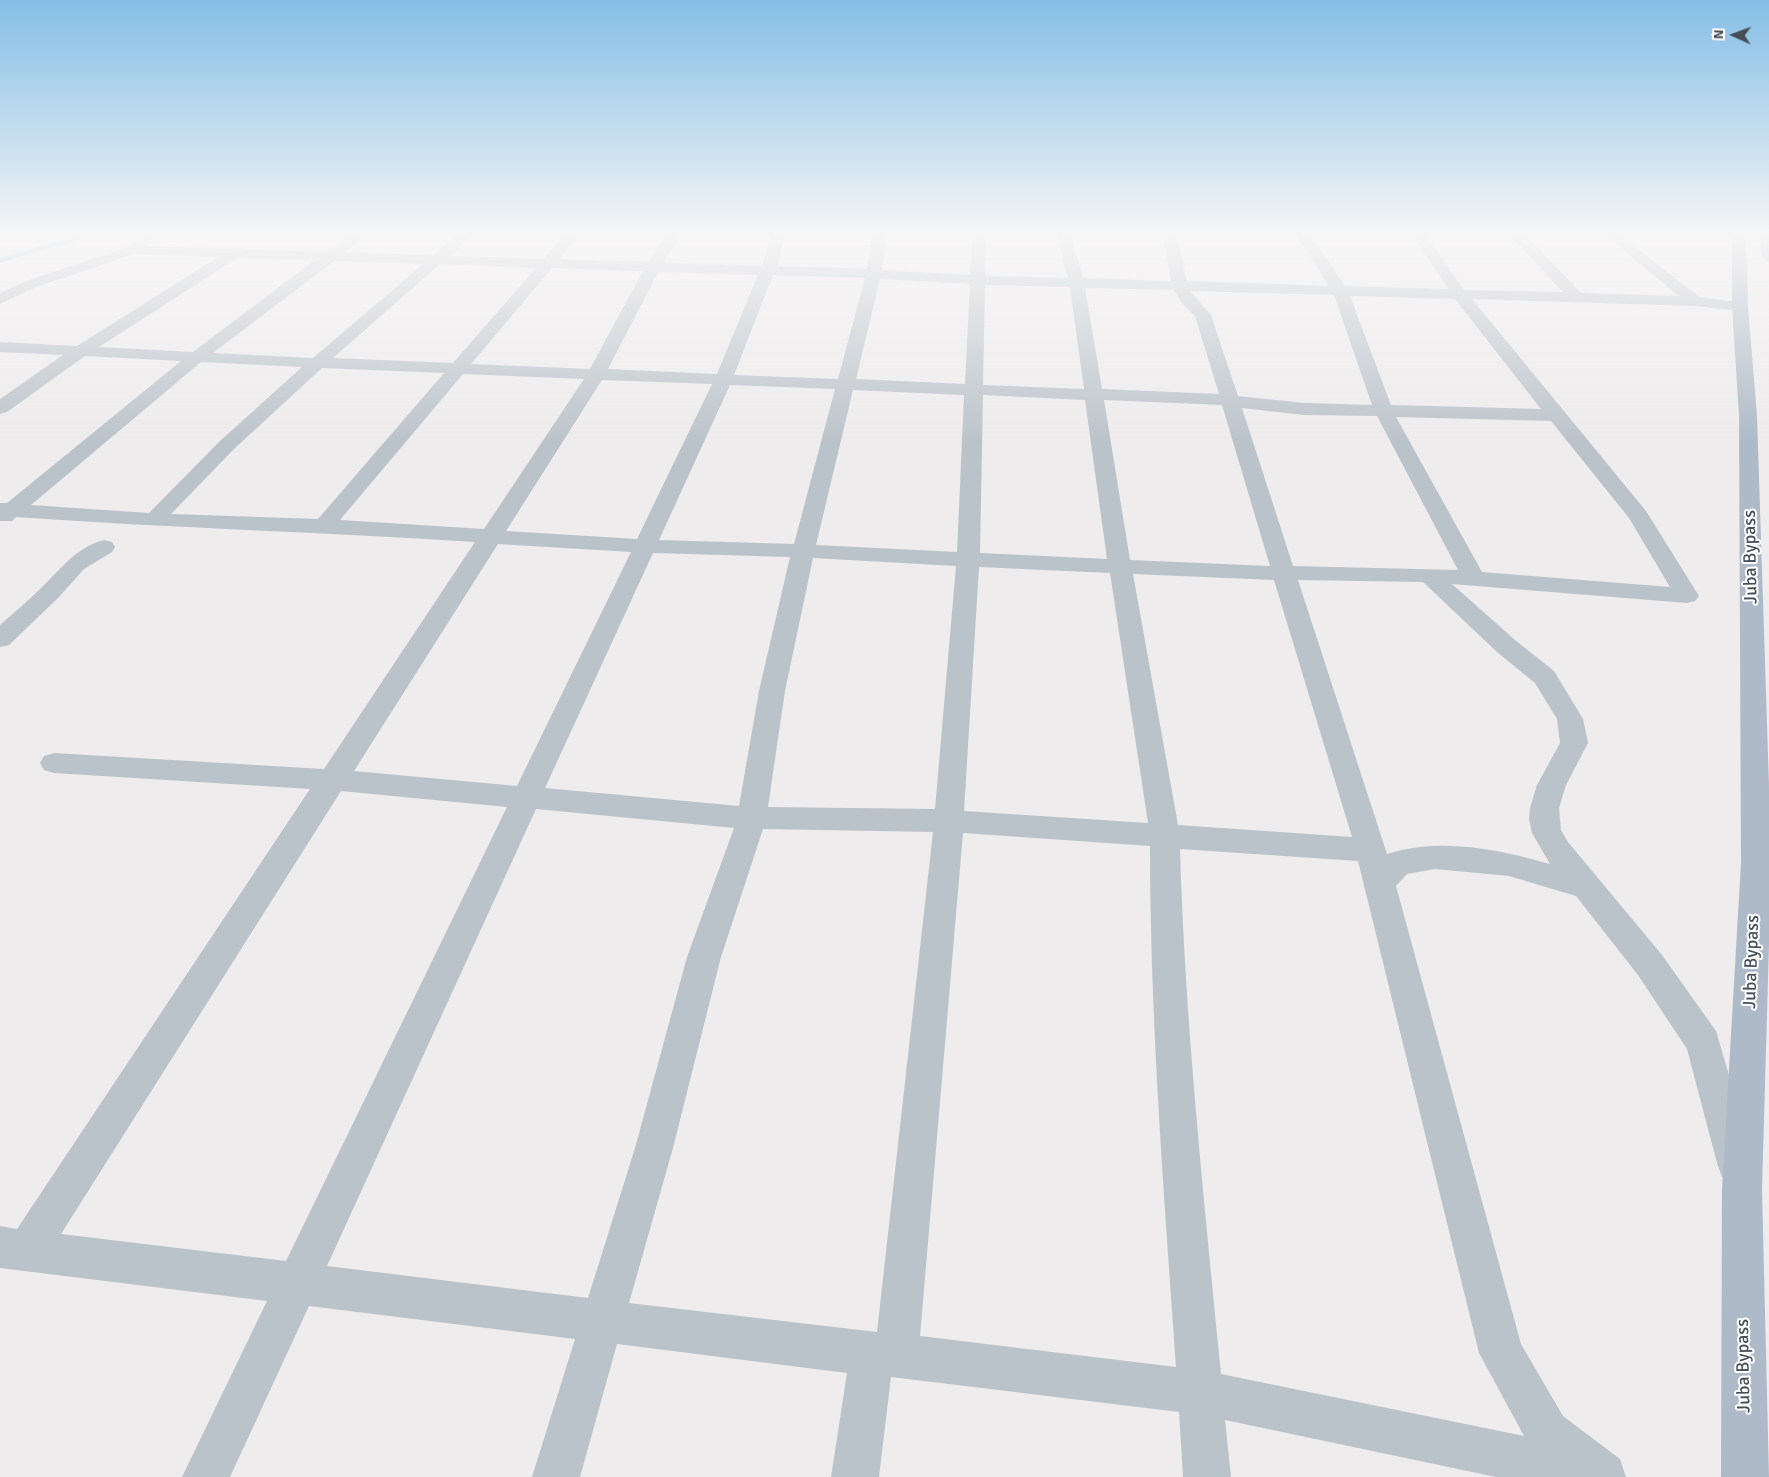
<!DOCTYPE html>
<style>
body{margin:0}
#map{position:relative;width:1769px;height:1477px;overflow:hidden;background:#eeecec;font-family:Signika,sans-serif}
canvas{display:block}
.north{position:absolute;left:1709px;top:10px;width:50px;height:50px;-webkit-text-stroke:4px #fff;paint-order:stroke;rotate:272deg;font-size:14px;font-weight:700;line-height:20px;text-align:center;color:#464f57}
.north::after{content:'';display:block;margin:auto;width:18px;height:22px;background:#464f57;clip-path:polygon(50% 0,100% 100%,50% 72%,0 100%)}
</style>
<div id="map">
<canvas width="1769" height="1477"></canvas>
<div class="north">N</div>
</div>
<script>
const ctx = document.querySelector('canvas').getContext('2d');
ctx.lineJoin = 'round';
function stroke(path, color, width, dash) { ctx.strokeStyle = color; ctx.lineWidth = width; ctx.lineCap = dash ? 'butt' : 'round'; ctx.setLineDash(dash || []); ctx.stroke(path); }
function fillPath(path, color) { ctx.fillStyle = color; ctx.fill(path, 'evenodd'); }
function drawText(font, color, halo, rows, align = 'center') {
  ctx.font = font + ' Signika,sans-serif'; ctx.lineWidth = 4; ctx.setLineDash([]); ctx.textBaseline = 'middle'; ctx.strokeStyle = halo; ctx.fillStyle = color; for (const [text, x, y, turn = 0] of rows) {
    ctx.save(); ctx.translate(x, y); ctx.rotate((+turn || 0) * Math.PI / 180); ctx.textAlign = isNaN(turn) ? turn : align; if (halo) ctx.strokeText(text, 0, 0); ctx.fillText(text, 0, 0); ctx.restore();
  }
}
stroke(new Path2D(`
 M 0,260 L 85,236`), '#8ecee2', 4.5);
fillPath(new Path2D(`
 M 146,236 L 153,237 L 155,240 L 148,246 L 231,249 L 238,247 L 244,249 L 327,252 L 348,236 L 365,236 L 345,252 L 433,255 L 455,236 L 471,236 L 450,256 L 544,259 L 563,236 L 578,236 L 559,259 L 649,262 L 666,236 L 680,236 L 663,263 L 762,266 L 771,236 L 785,236 L 777,266 L 867,269 L 872,236 L 886,236 L 882,270 L 970,275 L 972,236 L 986,236 L 985,276 L 1068,278 L 1057,236 L 1071,236 L 1083,278 L 1171,281 L 1163,236 L 1177,236 L 1187,281 L 1329,286 L 1297,236 L 1311,236 L 1345,286 L 1448,289 L 1413,236 L 1427,236 L 1464,290 L 1563,292 L 1511,236 L 1526,236 L 1581,293 L 1679,296 L 1606,236 L 1622,236 L 1699,297 L 1746,303 L 1748,306 L 1740,311 L 1695,306 L 1472,299 L 1646,511 L 1699,596 L 1695,601 L 1687,603 L 1452,584 L 1515,640 L 1554,671 L 1583,719 L 1588,743 L 1566,785 L 1559,808 L 1561,830 L 1568,842 L 1662,955 L 1716,1031 L 1755,1163 L 1750,1177 L 1736,1182 L 1722,1177 L 1717,1163 L 1687,1049 L 1638,975 L 1576,896 L 1509,876 L 1435,869 L 1407,874 L 1396,886 L 1521,1344 L 1563,1416 L 1620,1459 L 1626,1477 L 1496,1477 L 1225,1420 L 1231,1477 L 1183,1477 L 1179,1412 L 891,1377 L 879,1477 L 831,1477 L 847,1373 L 617,1344 L 580,1477 L 532,1477 L 575,1339 L 309,1306 L 230,1477 L 182,1477 L 267,1301 L 0,1268 L 0,1226 L 17,1229 L 310,789 L 54,773 L 44,770 L 40,763 L 44,756 L 54,753 L 324,769 L 475,542 C 322,532 169,528 16,517 L 12,521 L 0,521 L 0,503 L 7,503 L 181,361 L 85,356 L 7,412 L 0,414 L 0,399 L 63,355 L 0,352 L 0,342 L 77,346 L 218,257 L 134,254 L 36,287 L 0,304 L 0,293 L 26,281 L 128,247 ZM 237,258 L 315,260 L 193,352 L 99,347 ZM 334,261 L 423,264 L 313,358 L 213,353 ZM 440,264 L 536,268 L 453,363 L 333,358 ZM 552,268 L 643,271 L 590,369 L 471,364 ZM 658,272 L 758,275 L 717,374 L 608,369 ZM 773,275 L 865,278 L 838,379 L 734,375 ZM 880,279 L 970,284 L 965,384 L 856,379 ZM 985,285 L 1070,287 L 1084,389 L 983,385 ZM 1085,288 L 1174,290 L 1182,303 L 1195,316 L 1219,394 L 1102,389 ZM 1190,291 L 1334,295 L 1372,405 L 1304,403 L 1238,396 L 1211,315 ZM 1350,296 L 1455,299 L 1541,409 L 1391,405 ZM 201,362 L 302,367 L 220,441 L 149,513 L 31,505 ZM 322,368 L 444,373 L 318,519 L 171,514 L 234,449 ZM 463,374 L 584,379 L 484,529 L 340,520 ZM 602,380 L 712,384 L 637,539 L 506,531 ZM 730,385 L 835,389 L 794,544 L 659,540 ZM 853,390 L 964,395 L 957,552 L 816,545 ZM 983,395 L 1085,400 L 1107,559 L 980,553 ZM 1104,400 L 1222,405 L 1270,566 L 1130,560 ZM 1242,408 L 1304,415 L 1377,416 L 1458,570 L 1293,566 ZM 1396,417 L 1551,421 L 1629,518 L 1670,587 L 1482,572 ZM 498,544 L 631,552 L 517,786 L 354,771 ZM 653,553 L 790,557 L 759,691 L 739,806 L 545,788 ZM 813,558 L 956,566 L 935,809 L 768,807 L 785,691 ZM 979,567 L 1110,573 L 1148,823 L 964,811 ZM 1133,574 L 1274,580 L 1352,837 L 1178,825 ZM 1298,580 L 1423,582 L 1497,652 L 1535,683 L 1557,719 L 1560,743 L 1537,785 L 1530,808 L 1529,819 L 1532,833 L 1550,864 C 1498,849 1440,837 1387,854 ZM 341,791 L 507,807 L 286,1261 L 61,1234 ZM 536,809 L 734,828 L 687,957 L 635,1148 L 588,1298 L 327,1266 ZM 763,829 L 933,832 L 877,1332 L 629,1303 L 673,1148 L 721,957 ZM 963,833 L 1150,846 C 1150,1020 1164,1193 1176,1367 L 920,1336 ZM 1180,849 L 1358,861 L 1479,1353 L 1524,1436 L 1221,1374 C 1204,1199 1185,1024 1180,849 Z
 M 104,540 L 112,542 L 115,547 L 112,552 L 84,569 L 58,598 L 9,645 L 0,647 L 0,625 C 13,613 27,602 40,589 C 60,570 76,547 104,540 Z`), '#bbc3ca');
fillPath(new Path2D(`
 M 1732,236 L 1746,236 L 1748,306 L 1757,416 L 1769,786 L 1769,944 L 1762,1189 L 1769,1477 L 1721,1477 L 1722,1189 L 1741,863 L 1739,416 L 1732,306 Z
 M 1760,236 L 1769,236 L 1769,262 L 1762,258 Z`), '#aebac8');
const sky = ctx.createLinearGradient(0, 0, 0, 443);
sky.addColorStop(0, '#84bee6');
sky.addColorStop(0.53, '#f7f6f6');
sky.addColorStop(1, '#f7f6f600');
ctx.fillStyle = sky;
ctx.fillRect(0, 0, 1769, 443);
drawText('18px', '#464f57', '#fff', [
 ["Juba Bypass",1751,557,-91],
 ["Juba Bypass",1752,962,-88],
 ["Juba Bypass",1744,1366,-91]
]);
</script>
